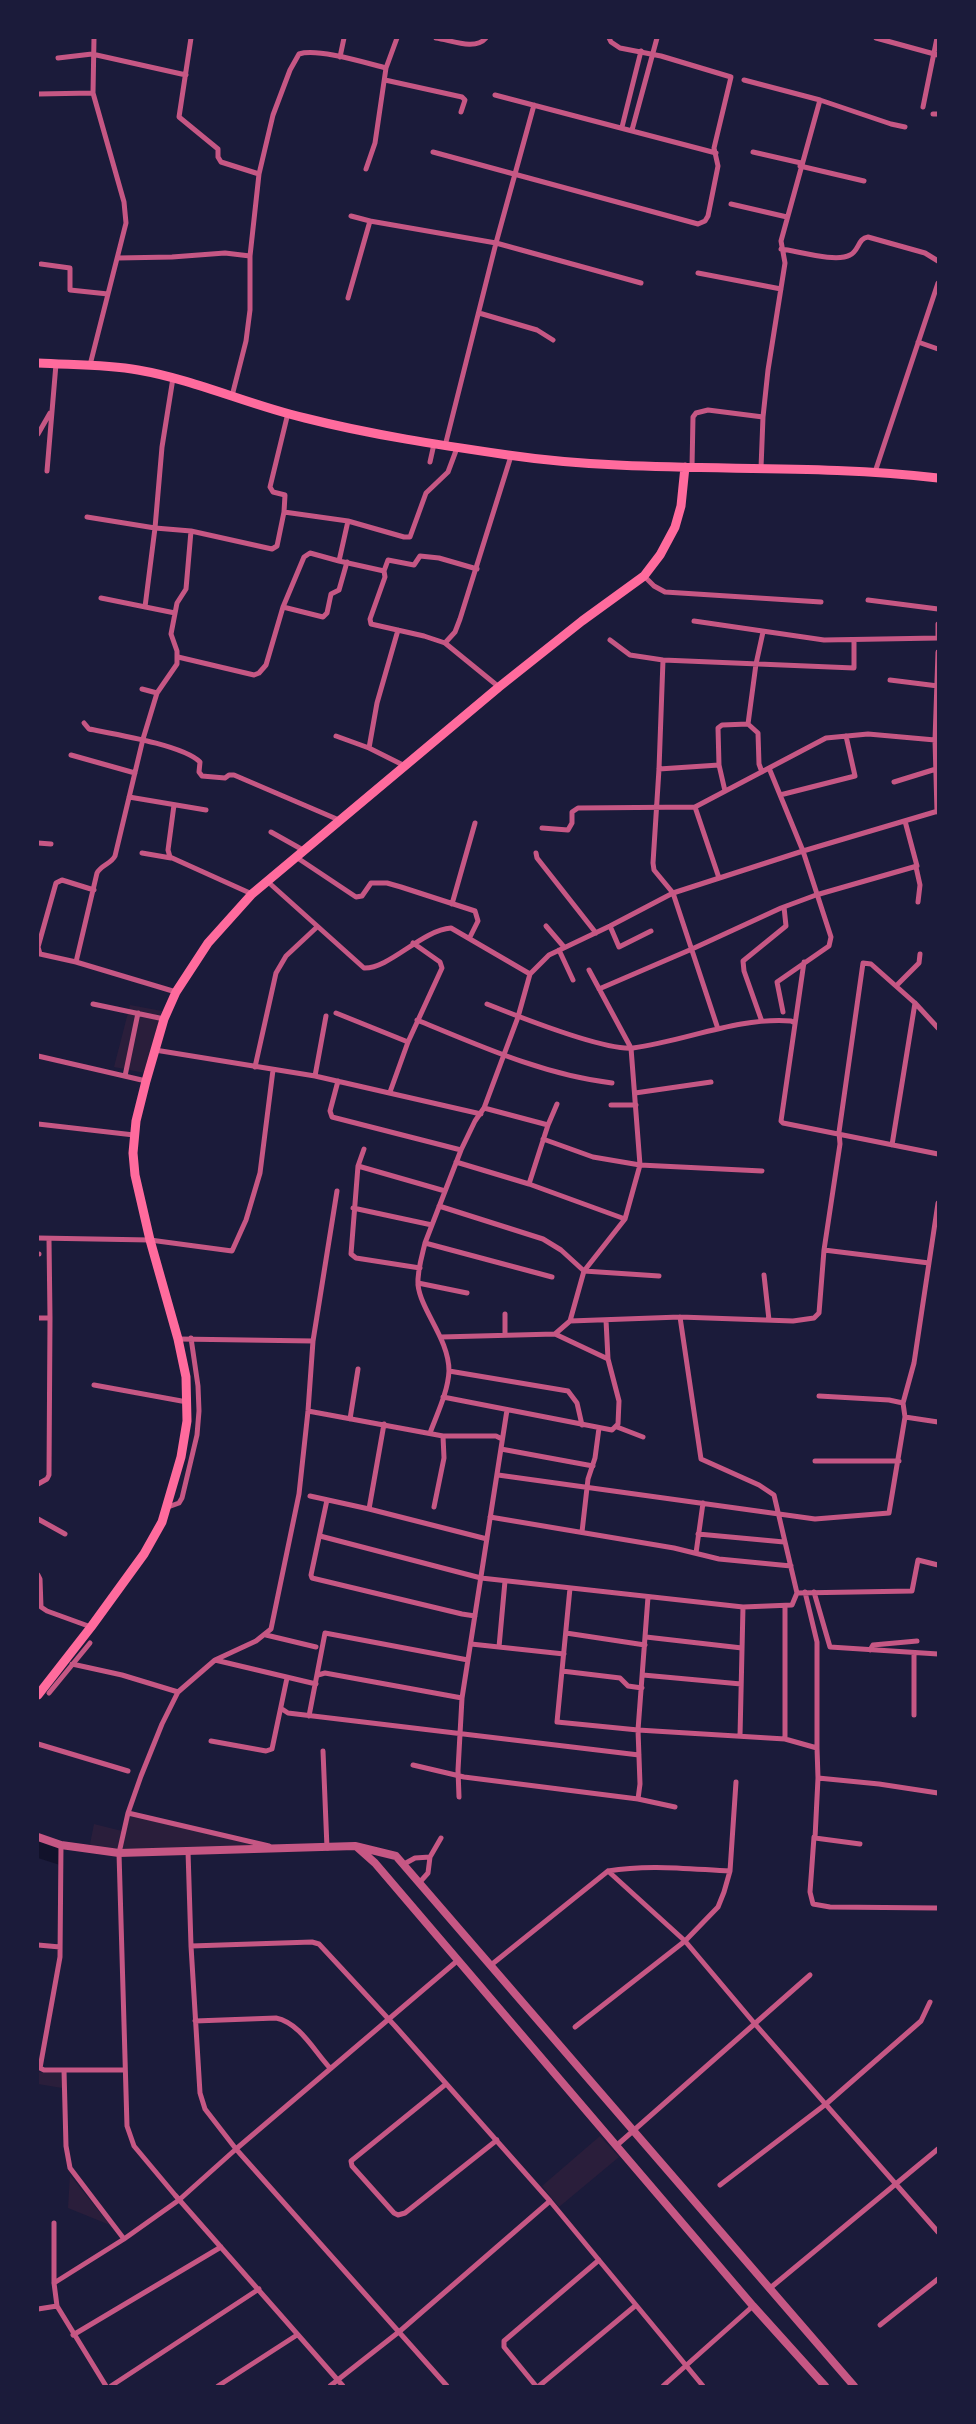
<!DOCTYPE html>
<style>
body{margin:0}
#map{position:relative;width:976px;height:2424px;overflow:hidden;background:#1b1b3a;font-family:"Nunito Sans",sans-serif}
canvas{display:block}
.frame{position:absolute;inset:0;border:39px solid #1b1b3a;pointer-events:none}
</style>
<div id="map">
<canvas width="976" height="2424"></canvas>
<div class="frame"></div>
</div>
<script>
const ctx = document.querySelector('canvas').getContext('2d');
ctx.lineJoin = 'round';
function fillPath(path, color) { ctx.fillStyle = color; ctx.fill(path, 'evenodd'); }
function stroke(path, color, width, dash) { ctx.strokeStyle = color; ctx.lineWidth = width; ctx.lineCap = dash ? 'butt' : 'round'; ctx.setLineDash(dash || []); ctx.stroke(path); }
fillPath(new Path2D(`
 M 130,1005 L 162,1011 L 145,1073 L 114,1067 Z
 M 130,1816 L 278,1849 L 120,1852 Z
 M 94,1824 L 122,1831 L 119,1853 L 89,1849 Z
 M 39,2072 L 62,2073 L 62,2088 L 38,2084 Z
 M 600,2136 L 619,2157 L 559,2207 L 542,2186 Z
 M 70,2175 L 110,2225 L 68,2208 Z`), '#2a1e3b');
fillPath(new Path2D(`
 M 38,1839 L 59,1846 L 60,1865 L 38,1858 Z`), '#12122b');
stroke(new Path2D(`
 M 191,38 L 179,117 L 218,149 L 218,157 L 221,162 L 259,174
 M 436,38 C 451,40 475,51 486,38
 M 876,38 L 938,55
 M 340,57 L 344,38
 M 58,58 L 92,54 L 186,75
 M 385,80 L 462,97 L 465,100 L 461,112
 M 744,80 L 820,100
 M 38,94 L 93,93
 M 495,95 L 716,153
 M 923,107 L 937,38
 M 933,114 L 938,114
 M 622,127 L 641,51
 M 632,130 L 657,38
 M 433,152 L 698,224 L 705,221 L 708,216 L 718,166 L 714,148 L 731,77 L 661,56 L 620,48 L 611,42 L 609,38
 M 753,152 L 801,163
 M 800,166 L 864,181
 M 366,169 L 375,143 L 386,68 L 397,38
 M 731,204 L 787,217
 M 370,221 L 496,243 L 641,283
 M 781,249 C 798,251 836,263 850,255 C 859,251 858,238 868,237 L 925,253 L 938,261
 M 118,258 L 172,257 L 225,253 L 250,256
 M 41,264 L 70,268 L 70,290 L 108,294
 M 698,273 L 781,289
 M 348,298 L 370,221 L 351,216
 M 479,313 L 537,330 L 553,340
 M 918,342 L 938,349
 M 90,365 L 126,223 L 124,202 L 93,93 L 94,38
 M 173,378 L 162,447 L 155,528 L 191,531 L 186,589 L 177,603 L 171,634 L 177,651 L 177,664 L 157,693 L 143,739 L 115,856 C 111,864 101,865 97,873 L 76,962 L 176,992
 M 232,396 L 246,341 L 250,310 L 250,256 L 259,174 L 273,115 L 290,70 L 299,54 C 318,48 366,63 386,68
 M 38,434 L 50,413
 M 445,446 L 496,243 L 534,105
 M 430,462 L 434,444
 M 692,467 L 693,417 L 696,413 L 708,410 L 763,417
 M 761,468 L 763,417 L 768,370 L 785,263 L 781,241 L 820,100 L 891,124 L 905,127
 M 47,471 L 56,364
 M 875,472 L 938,283
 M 284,512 L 285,495 L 273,492 L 270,487 L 288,413
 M 87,517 L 155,528 L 145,607
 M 348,521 L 404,537 L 410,537 L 426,493 L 448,472 L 457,448
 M 191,531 L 272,549 L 277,546 L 284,512 L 348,521 L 339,561 L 384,571 L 385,577 L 370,619 L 371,624 L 424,636 L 445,643 L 499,687
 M 384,571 L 388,560 L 414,565 L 420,556 L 439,558 L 477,569
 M 644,576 L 654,586 L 665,592 L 821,602
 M 101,598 L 175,613
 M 868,600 L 938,609
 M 283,607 L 323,617 L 327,613 L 331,594 L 339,590 L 347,562
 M 694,621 L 824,640 L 938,638
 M 938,624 L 938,637
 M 610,640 L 630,655 L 663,660 L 854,668 L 854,640
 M 445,643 L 455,632 L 460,619 L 511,456
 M 178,657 L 254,675 L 259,673 L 266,665 L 283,607 L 304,557 L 310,553 L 339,561
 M 663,660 L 659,769 L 653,863 L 654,870 L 673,893 L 718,1029
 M 890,680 L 938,686
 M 142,689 L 157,693
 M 84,723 L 89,729 C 114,734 183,745 200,762 L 199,772 L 202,776 L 225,778 L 229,775 L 234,775 L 339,820
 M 336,736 L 369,748 L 405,766
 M 369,748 L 377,703 L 398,630
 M 71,755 L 135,773
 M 769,768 L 803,851 L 831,937 L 829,946 L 777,982 L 783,1012
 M 659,769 L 719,765
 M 762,772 L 759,764 L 758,733 L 748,724 L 756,664 L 763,632
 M 894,782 L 936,769
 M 725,791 L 719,765 L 718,728 L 722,725 L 748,724
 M 780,795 L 855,776 L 846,736
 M 129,797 L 206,810
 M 174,805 L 168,850 L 170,857 L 252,894
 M 695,807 L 719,878
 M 937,812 L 935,740 L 938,652
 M 542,828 L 568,830 L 572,823 L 572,812 L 578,808 L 695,807 L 826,738 L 868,734 L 935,740
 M 271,832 L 303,850
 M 38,843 L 51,844
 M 142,853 L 171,858
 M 536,853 L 537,858 L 596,933
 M 296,857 L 356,897 L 362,896 L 371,883 L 387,883 L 401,887 L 475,911 L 478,921 L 470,937
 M 916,867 L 920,885 L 918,902
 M 267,881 L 364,968 C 389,969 422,930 451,928 L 530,974
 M 452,904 L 475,823
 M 546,926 L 564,947
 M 610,926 L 619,947 L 651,931
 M 559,950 L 573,980
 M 76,962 L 40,954 L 38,947 L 56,883 L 62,880 L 94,890
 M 804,962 L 781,1121 L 783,1123 L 938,1154
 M 896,986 L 919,963 L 920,954
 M 599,989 L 692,949 L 781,908 L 816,895 L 917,866 L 905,821
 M 93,1004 L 164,1019
 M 487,1004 C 517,1016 604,1051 633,1048 C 686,1041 737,1017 791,1021 L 795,1023
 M 336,1013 L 408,1042 L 442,968 L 440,962 L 413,943
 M 761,1019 L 744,971 L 743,961 L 786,926 L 784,907
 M 417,1020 C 480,1046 544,1075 612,1083
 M 155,1050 L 315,1076 L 481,1114
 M 38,1056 L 146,1081
 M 255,1067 L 276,973 L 286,956 L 317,927
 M 125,1076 L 138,1013
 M 315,1076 L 326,1016
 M 338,1081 L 330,1111 L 332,1117 L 461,1150
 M 390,1092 L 408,1042
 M 635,1093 L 711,1082
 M 611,1105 L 636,1105
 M 484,1108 L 548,1125
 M 38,1124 L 134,1135
 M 543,1139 L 593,1157 L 640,1165 L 762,1171
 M 892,1145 L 915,1003
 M 364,1149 L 358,1166 L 351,1254 L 356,1258 L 420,1268
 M 456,1162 L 529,1184 L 625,1219
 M 358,1166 L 445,1191
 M 529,1184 L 548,1125 L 557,1104
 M 439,1206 L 543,1239 L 561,1250 L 584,1271 L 659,1276
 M 353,1208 L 432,1225
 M 38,1238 L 150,1240 L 232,1251 L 246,1220 L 260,1173 L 273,1070
 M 425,1243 L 552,1277
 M 824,1250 L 929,1263
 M 38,1254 L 39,1254
 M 764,1275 L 769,1320
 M 418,1283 L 467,1293
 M 505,1314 L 505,1335
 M 680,1317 L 701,1459 L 759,1485 L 774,1495 L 797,1593 L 912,1591 L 918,1560 L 938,1565
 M 38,1318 L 50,1318 L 49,1239
 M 570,1321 L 584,1271 L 625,1219 L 640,1165 L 631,1048 L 589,970
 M 555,1334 L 608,1359
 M 441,1337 L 555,1334 L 570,1321 L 680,1317 L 793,1321 L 814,1318 L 819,1313 L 824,1250 L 840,1144 L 839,1132 L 863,963 L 871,964 L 915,1003 L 938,1028
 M 178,1339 L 313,1341 L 308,1411 L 299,1494 L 271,1629 L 256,1641 L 215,1660 L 178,1692 L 162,1724 L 141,1776 L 128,1813 L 119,1853 L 127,2126 L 134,2146 L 175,2195 L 343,2386
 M 313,1341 L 337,1191
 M 449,1371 L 568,1391 L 577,1403 L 582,1425
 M 94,1385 L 187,1402
 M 443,1397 L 612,1430 L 618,1424 L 619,1401 L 608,1359 L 606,1320
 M 903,1403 L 914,1363 L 938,1203
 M 308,1411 L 443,1436 L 496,1436 L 502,1439
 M 905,1417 L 938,1422
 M 350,1419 L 358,1369
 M 617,1427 L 643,1437
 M 430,1433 C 437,1414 448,1392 449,1371 C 449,1339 421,1311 418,1285 C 417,1271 422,1256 425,1243 L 461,1150 L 475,1121 L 484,1108 L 518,1017 L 530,974 L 549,955 L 610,926 L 673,893 L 803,851 L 938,811
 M 501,1449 L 593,1466
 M 815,1461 L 899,1461
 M 498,1475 L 815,1519 L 889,1513 L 905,1417 L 903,1403 L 889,1400 L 819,1396
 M 38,1484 L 47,1479 L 49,1475 L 50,1318
 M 310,1496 L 369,1509 L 487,1539
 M 327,1500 L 311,1575 L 312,1578 L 462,1614 L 475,1616
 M 168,1507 L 179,1503 L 182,1498 L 197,1435 L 199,1411 L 198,1386 L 191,1338
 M 434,1507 L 444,1458 L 443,1436
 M 369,1509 L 384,1424
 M 490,1517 L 674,1548 L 719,1559 L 791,1566
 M 38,1519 L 65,1534
 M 582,1532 L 588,1479 L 595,1458 L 599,1428
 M 698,1534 L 784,1542
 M 320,1536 L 481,1578 L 743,1607 L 792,1605 L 797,1593
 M 696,1553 L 703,1503
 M 38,1575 L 40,1579 L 41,1607 L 47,1611 L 91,1627
 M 570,1588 L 557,1722 L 638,1730 L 785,1739 L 817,1748 L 818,1778 L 815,1838 L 860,1844
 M 805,1592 L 817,1642 L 817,1748
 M 814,1592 L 830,1647 L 938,1654
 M 785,1607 L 785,1739
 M 566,1633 L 645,1645
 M 266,1635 L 316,1647
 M 646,1637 L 742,1648
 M 471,1644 L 564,1654
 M 499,1647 L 505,1581
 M 870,1650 L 873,1645 L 917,1641
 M 914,1653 L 914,1715
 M 215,1660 L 316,1684
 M 72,1664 L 122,1675 L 178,1692
 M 562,1671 L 620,1678 L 628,1686 L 642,1688
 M 318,1675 L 325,1673 L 462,1698
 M 643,1675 L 741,1684
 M 49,1693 L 90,1643
 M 282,1709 L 288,1713 L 639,1755
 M 309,1716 L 325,1633 L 468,1660
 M 740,1736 L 743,1607
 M 211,1741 L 266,1751 L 272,1749 L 287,1678
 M 38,1744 L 128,1771
 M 323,1751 L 327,1848
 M 413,1765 L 464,1777 L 638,1799 L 675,1807
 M 818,1778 L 879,1784 L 938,1793
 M 459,1797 L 458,1770 L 462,1698 L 507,1410
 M 638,1799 L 640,1784 L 638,1730 L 648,1597
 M 128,1813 L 269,1846
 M 814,1837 L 810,1892 L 813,1904 L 830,1907 L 938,1908
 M 61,1845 L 60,1957 L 40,2068 L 44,2070 L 124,2070
 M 188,1851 L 191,1946 L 200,2093 L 205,2109 L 236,2149 L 447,2386
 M 404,1864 L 415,1858 L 430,1857
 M 608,1871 L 685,1941 L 755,2024 L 938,2232
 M 420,1882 L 428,1873 L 430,1857 L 441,1838
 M 38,1945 L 60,1947
 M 191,1946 L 312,1942 L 319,1944 L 395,2026 L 550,2201 L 703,2386
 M 491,1965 L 608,1871 C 648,1864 689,1869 730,1871
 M 195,2021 L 276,2018 C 300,2023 314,2051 330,2068
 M 575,2027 L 685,1941 L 718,1907 L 724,1892 L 730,1871 L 736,1782
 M 64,2070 L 66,2146 L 70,2168 L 124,2239
 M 446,2084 L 351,2161 L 352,2166 L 394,2213 L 398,2215 L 405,2213 L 497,2140
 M 616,2146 L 810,1975
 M 720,2185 L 826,2104 L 921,2021 L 930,2002
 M 54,2223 L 54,2283 L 57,2306 L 106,2386
 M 54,2283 L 124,2239 L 179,2200 L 236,2149 L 457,1961
 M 769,2289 L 938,2149
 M 38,2309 L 57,2306
 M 880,2325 L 938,2279
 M 73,2335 L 221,2247
 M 111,2386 L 259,2289
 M 218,2386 L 297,2335
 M 330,2386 L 400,2331 L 550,2201
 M 536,2386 L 504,2347 L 504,2341 L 599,2260
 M 539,2386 L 635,2306
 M 663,2386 L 753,2306`), '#c65784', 5);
stroke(new Path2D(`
 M 38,1837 L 61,1845 L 119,1853 L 355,1846 L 396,1856 L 854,2386
 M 357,1847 L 375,1863 L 753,2306 L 825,2386`), '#c65784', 8);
stroke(new Path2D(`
 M 38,363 C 71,365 105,364 138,370 C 196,380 249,405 305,418 C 372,435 440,445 508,455 C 651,476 796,461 938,478
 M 38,1695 L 91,1627 L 144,1554 L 162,1522 L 181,1457 L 187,1421 L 186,1377 L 178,1339 L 150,1240 L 135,1175 L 133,1153 L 136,1121 L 146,1081 L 164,1019 L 176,992 L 208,943 L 252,894 L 499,687 L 582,621 L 644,576 L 660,555 L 675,527 L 681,506 L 685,467`), '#ff6b9d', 9);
</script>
